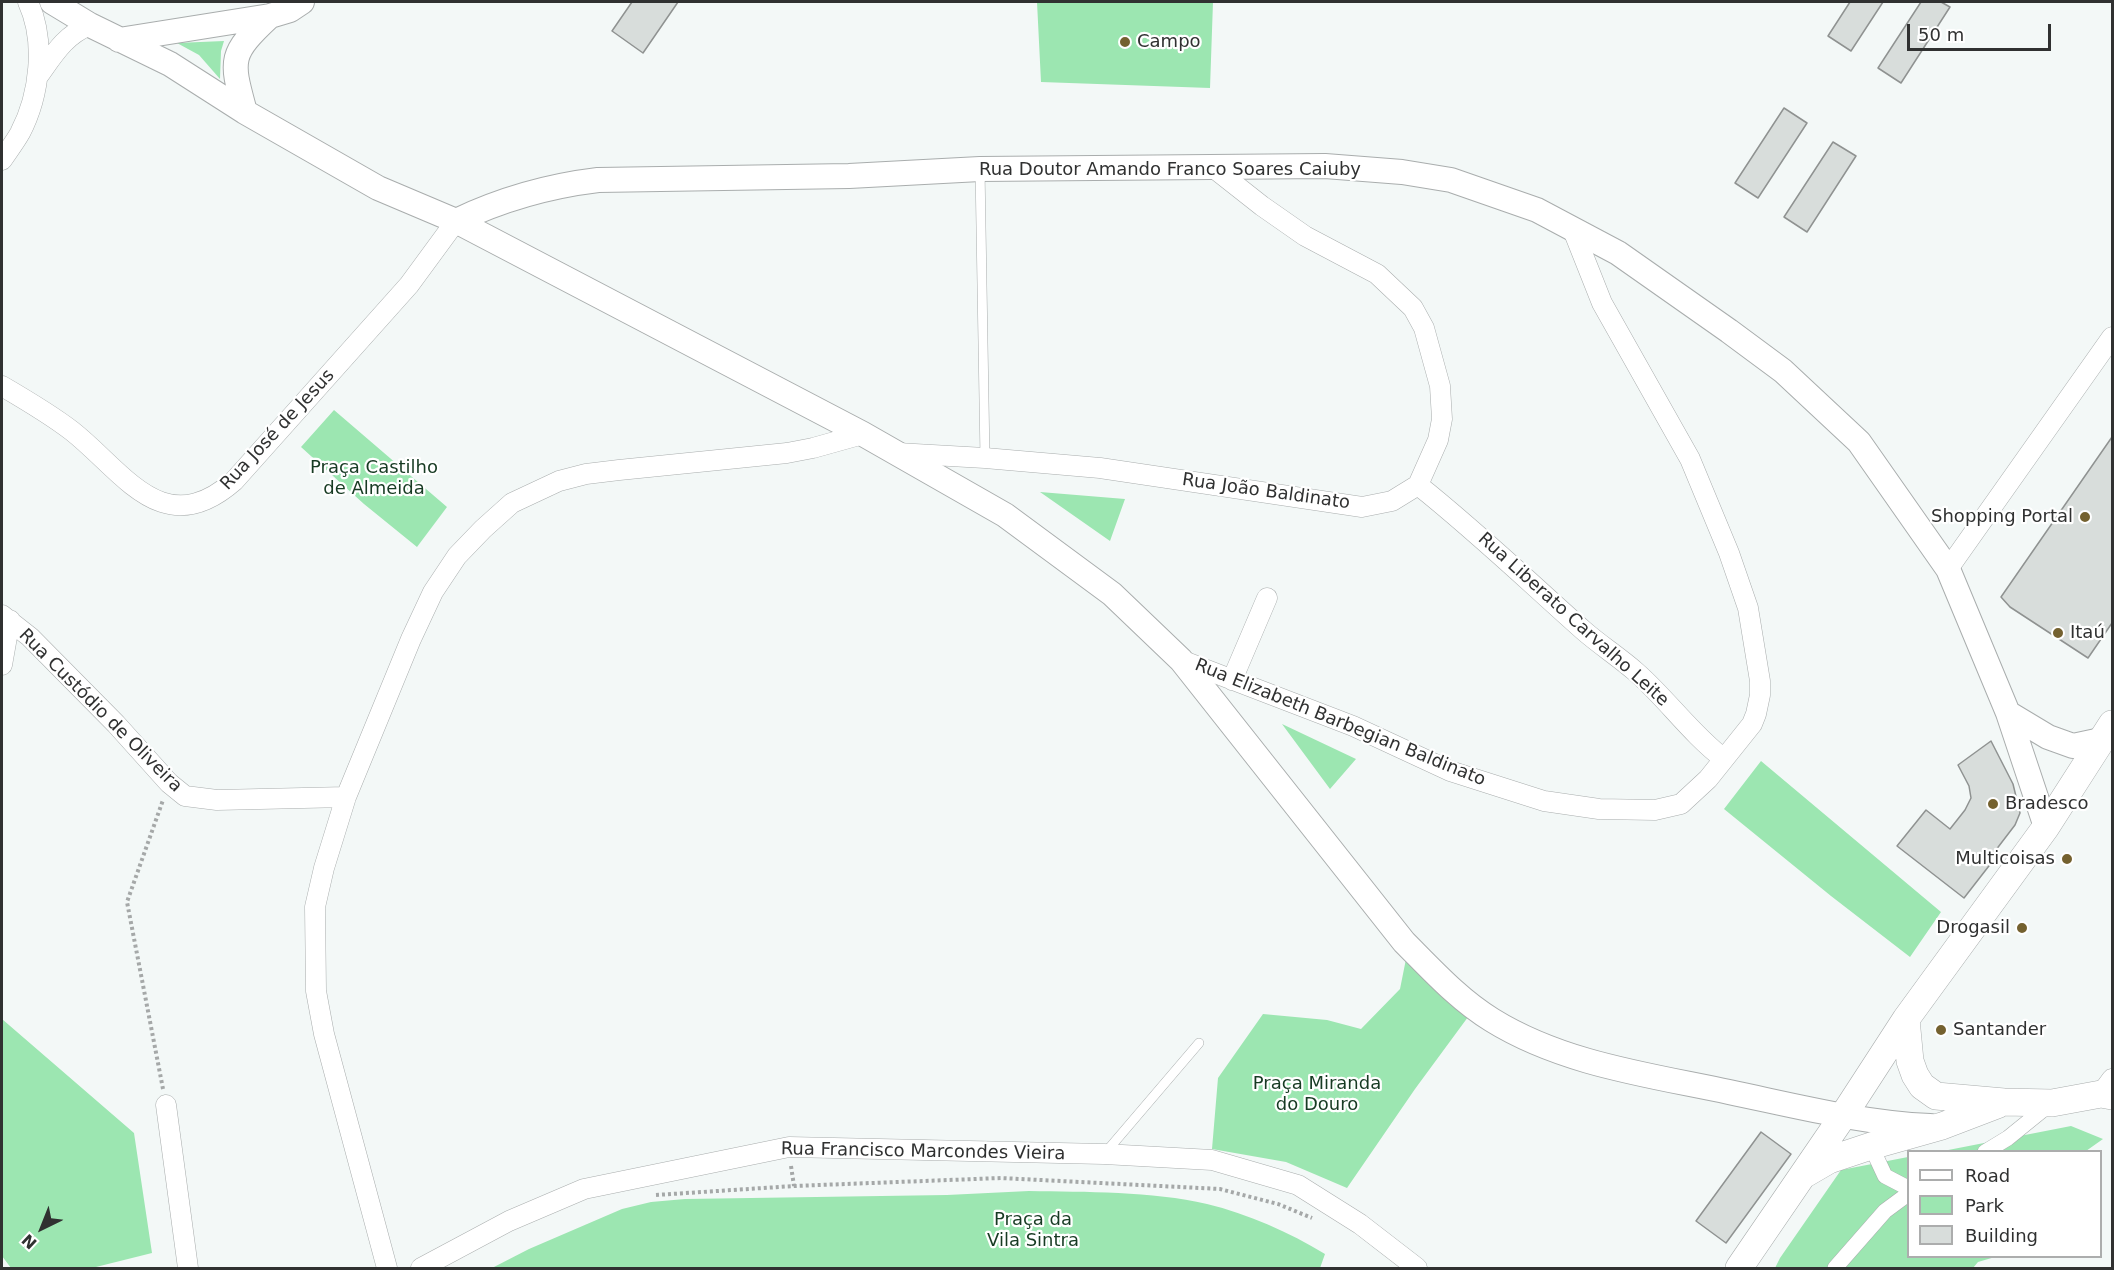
<!DOCTYPE html>
<meta charset="utf-8">
<style>
body{margin:0}
#map{position:relative;width:2114px;height:1270px;overflow:hidden;background:#f3f8f7;font-family:"DejaVu Sans",sans-serif}
canvas{display:block}
.frame{position:absolute;inset:0;border:3px solid #303131;pointer-events:none}
.legend{position:absolute;left:1907px;top:1150px;width:195px;height:108px;box-sizing:border-box;background:#fff;border:2px solid #acadad;margin:0;padding:8px 10px;list-style:none;font-size:18px;color:#303131}
.legend li{display:flex;align-items:center;gap:12px;height:30px}
.legend b{width:30px;border:2px solid #acadad}
.north{position:absolute;left:12px;top:1198px;width:60px;height:60px;-webkit-text-stroke:4px #fff;paint-order:stroke;rotate:223deg;font-size:16px;font-weight:700;line-height:24px;text-align:center;color:#303131}
.north::after{content:'';display:block;margin:auto;width:21px;height:27px;background:#303131;clip-path:polygon(50% 0,100% 100%,50% 72%,0 100%)}
.scale{position:absolute;left:1907px;top:24px;width:144px;height:27px;box-sizing:border-box;border:3px solid #303131;border-top:0;padding-left:8px;font-size:18px;line-height:21px;white-space:nowrap;color:#303131;-webkit-text-stroke:4px #fff;paint-order:stroke}
</style>
<div id="map">
<canvas width="2114" height="1270"></canvas>
<div class="frame"></div>
<ul class="legend">
<li><b style="height:8px;background:#fff"></b>Road</li>
<li><b style="height:16px;background:#9ce6b1"></b>Park</li>
<li><b style="height:16px;background:#d8dddb"></b>Building</li>
</ul>
<div class="north">N</div>
<div class="scale">50 m</div>
</div>
<script>
const ctx = document.querySelector('canvas').getContext('2d');
ctx.lineJoin = 'round';
function fillPath(path, color) { ctx.fillStyle = color; ctx.fill(path, 'evenodd'); }
function stroke(path, color, width, dash) { ctx.strokeStyle = color; ctx.lineWidth = width; ctx.lineCap = dash ? 'butt' : 'round'; ctx.setLineDash(dash || []); ctx.stroke(path); }
function drawText(font, color, halo, rows, align = 'center') {
  ctx.font = font + ' "DejaVu Sans",sans-serif'; ctx.lineWidth = 4.5; ctx.setLineDash([]); ctx.textBaseline = 'middle'; ctx.strokeStyle = halo; ctx.fillStyle = color; for (const [text, x, y, turn = 0] of rows) {
    ctx.save(); ctx.translate(x, y); ctx.rotate((+turn || 0) * Math.PI / 180); ctx.textAlign = isNaN(turn) ? turn : align; if (halo) ctx.strokeText(text, 0, 0); ctx.fillText(text, 0, 0); ctx.restore();
  }
}
fillPath(new Path2D(`
 M 1037,2 L 1213,2 L 1210,88 L 1041,82 Z
 M 224,41 L 221,51 L 220,79 L 199,55 L 177,43 Z
 M 334,410 L 447,507 L 417,547 L 364,504 L 301,447 Z
 M 1040,492 L 1125,499 L 1110,541 Z
 M 1282,724 L 1356,759 L 1330,789 Z
 M 1761,761 L 1941,912 L 1910,957 L 1831,896 L 1724,809 Z
 M 1406,959 L 1468,1017 L 1415,1089 L 1347,1188 L 1286,1162 L 1212,1149 L 1218,1078 L 1263,1014 L 1327,1020 L 1361,1029 L 1400,989 Z
 M 2,1019 L 134,1133 L 152,1253 L 92,1268 L 11,1268 L 2,1256 Z
 M 2071,1126 L 2103,1139 L 2086,1151 L 1938,1152 Z
 M 1908,1157 L 1908,1256 L 1995,1257 L 1978,1262 L 1973,1268 L 1775,1268 L 1780,1258 L 1841,1170 Z
 M 1029,1191 C 1085,1192 1152,1191 1207,1204 C 1248,1214 1289,1232 1325,1254 L 1320,1268 L 492,1268 L 529,1249 L 622,1209 L 651,1202 L 685,1199 L 947,1195 Z`), '#9ce6b1');
const building = new Path2D(`
 M 632,2 L 678,2 L 643,53 L 612,31 Z
 M 1850,2 L 1883,2 L 1851,51 L 1828,36 Z
 M 1921,2 L 1941,2 L 1950,7 L 1901,83 L 1878,68 Z
 M 1784,108 L 1807,123 L 1758,198 L 1735,183 Z
 M 1833,142 L 1856,156 L 1807,232 L 1784,217 Z
 M 2112,437 L 2112,623 L 2088,658 L 2010,607 L 2001,597 Z
 M 1991,741 L 2013,784 L 2020,813 L 2015,825 L 1989,859 L 1992,862 L 1964,898 L 1897,846 L 1926,810 L 1950,829 L 1965,810 L 1971,798 L 1969,786 L 1958,765 Z
 M 1761,1132 L 1791,1154 L 1726,1243 L 1696,1221 Z`);
fillPath(building, '#d8dddb');
stroke(building, '#8f9291', 1.5);
const service = new Path2D(`
 M 980,169 L 985,458
 M 1106,1152 L 1199,1043`);
const pedestrian = new Path2D(`
 M 1871,1146 L 1885,1176 L 1908,1188
 M 1985,1152 L 2008,1138 L 2050,1104
 M 1835,1268 L 1885,1211 L 1908,1194`);
const minor = new Path2D(`
 M 39,75 C 54,54 65,35 90,25
 M 2,160 C 8,151 15,142 20,133 C 40,95 46,41 28,2
 M 2,386 C 26,400 50,414 72,431 C 124,472 163,543 234,481 L 409,285 L 456,221
 M 897,453 L 985,458 L 1100,468 L 1362,507 L 1392,501 L 1418,485 L 1438,440 L 1442,419 L 1440,386 L 1424,328 L 1413,308 L 1377,274 L 1305,236 L 1262,206 L 1215,169
 M 1418,485 C 1476,531 1528,581 1583,630 C 1600,645 1619,657 1636,672 C 1667,699 1691,734 1724,759
 M 1948,569 L 2112,337
 M 2,615 L 30,637 L 116,724 L 169,783 L 185,796 L 217,800 L 346,797
 M 1181,660 L 1353,726 L 1450,771 L 1544,801 L 1599,809 L 1655,810 L 1681,804 L 1708,779 L 1752,724 L 1756,714 L 1760,695 L 1760,681 L 1748,608 L 1729,553 L 1690,459 L 1602,303 L 1573,230
 M 2,665 L 10,620
 M 1232,680 L 1267,598
 M 2101,1094 L 2112,1079
 M 166,1105 L 188,1268
 M 387,1268 L 324,1034 L 316,991 L 315,907 L 324,868 L 346,797 L 411,639 L 433,592 L 457,556 L 483,529 L 512,503 L 559,481 L 586,474 L 619,470 L 787,453 L 813,448 L 863,434
 M 421,1268 L 509,1221 L 584,1189 L 789,1147 L 1104,1154 L 1212,1160 L 1298,1185 L 1360,1224 L 1417,1268`);
const tertiary = new Path2D(`
 M 52,2 L 90,25 L 170,64 L 245,112 L 378,188 L 456,221 L 863,434 L 1005,515 L 1112,594 L 1181,660 L 1404,942 C 1431,969 1459,1000 1492,1020 C 1563,1064 1649,1075 1729,1092 C 1796,1106 1862,1123 1930,1126
 M 119,40 L 270,16 L 290,10 L 302,2
 M 245,112 C 231,60 228,55 270,16
 M 456,221 C 500,200 548,186 598,180 L 849,176 L 980,169 L 1325,166 L 1402,172 L 1451,180 L 1537,210 L 1618,253 L 1729,331 L 1783,371 L 1859,442 L 1948,569 L 2008,713 L 2046,827
 M 2008,713 L 2048,737 L 2073,746 L 2101,740`);
const secondary = new Path2D(`
 M 1906,1019 L 1910,1061 L 1915,1075 L 1922,1086 L 1936,1096 L 2004,1102 L 2052,1103 L 2101,1094 L 2112,1096
 M 1805,1174 L 1829,1160 L 1871,1146 L 1942,1126 L 1997,1105
 M 1739,1268 L 1843,1116 L 1906,1019 L 2046,827 L 2112,724`);
stroke(service, '#a9adad', 10);
stroke(pedestrian, '#a9adad', 16);
stroke(minor, '#a9adad', 21);
stroke(tertiary, '#a9adad', 26);
stroke(secondary, '#a9adad', 28);
stroke(new Path2D(`
 M 163,1089 L 127,902 L 163,800
 M 791,1166 L 794,1186
 M 656,1195 L 794,1186 L 1001,1178 L 1220,1189 L 1278,1204 L 1312,1218`), '#a5a8a8', 4, [3, 3]);
stroke(service, '#fff', 9);
stroke(pedestrian, '#fff', 15);
stroke(minor, '#fff', 20);
stroke(tertiary, '#fff', 24);
stroke(secondary, '#fff', 27);
for (const [x, y, r, color] of [
 [1125,42,6,"#74612f"],
 [2085,517,6,"#74612f"],
 [2058,633,6,"#74612f"],
 [1993,804,6,"#74612f"],
 [2067,859,6,"#74612f"],
 [2022,928,6,"#74612f"],
 [1941,1030,6,"#74612f"]
]) { const dot = new Path2D(); dot.arc(x, y, r, 0, 2 * Math.PI); ctx.fillStyle = color; ctx.fill(dot); stroke(dot, '#fff', 2); }
drawText('18px', '#303131', '#fff', [
 ["Campo",1137,42],
 ["Shopping Portal",2073,517,"right"],
 ["Itaú",2070,633],
 ["Bradesco",2005,804],
 ["Multicoisas",2055,859,"right"],
 ["Drogasil",2010,928,"right"],
 ["Santander",1953,1030]
], 'left');
drawText('18px', '#303131', '#fff', [
 ["Rua Doutor Amando Franco Soares Caiuby",1170,170],
 ["Rua José de Jesus",278,430,-47],
 ["Rua João Baldinato",1266,492,8],
 ["Rua Liberato Carvalho Leite",1573,620,42],
 ["Rua Custódio de Oliveira",100,711,45],
 ["Rua Elizabeth Barbegian Baldinato",1340,723,22],
 ["Rua Francisco Marcondes Vieira",923,1152,1]
]);
drawText('18px', '#173b23', '#fff', [
 ["Praça Castilho",374,468],
 ["de Almeida",374,489],
 ["Praça Miranda",1317,1084],
 ["do Douro",1317,1105],
 ["Praça da",1033,1220],
 ["Vila Sintra",1033,1241]
]);
</script>
